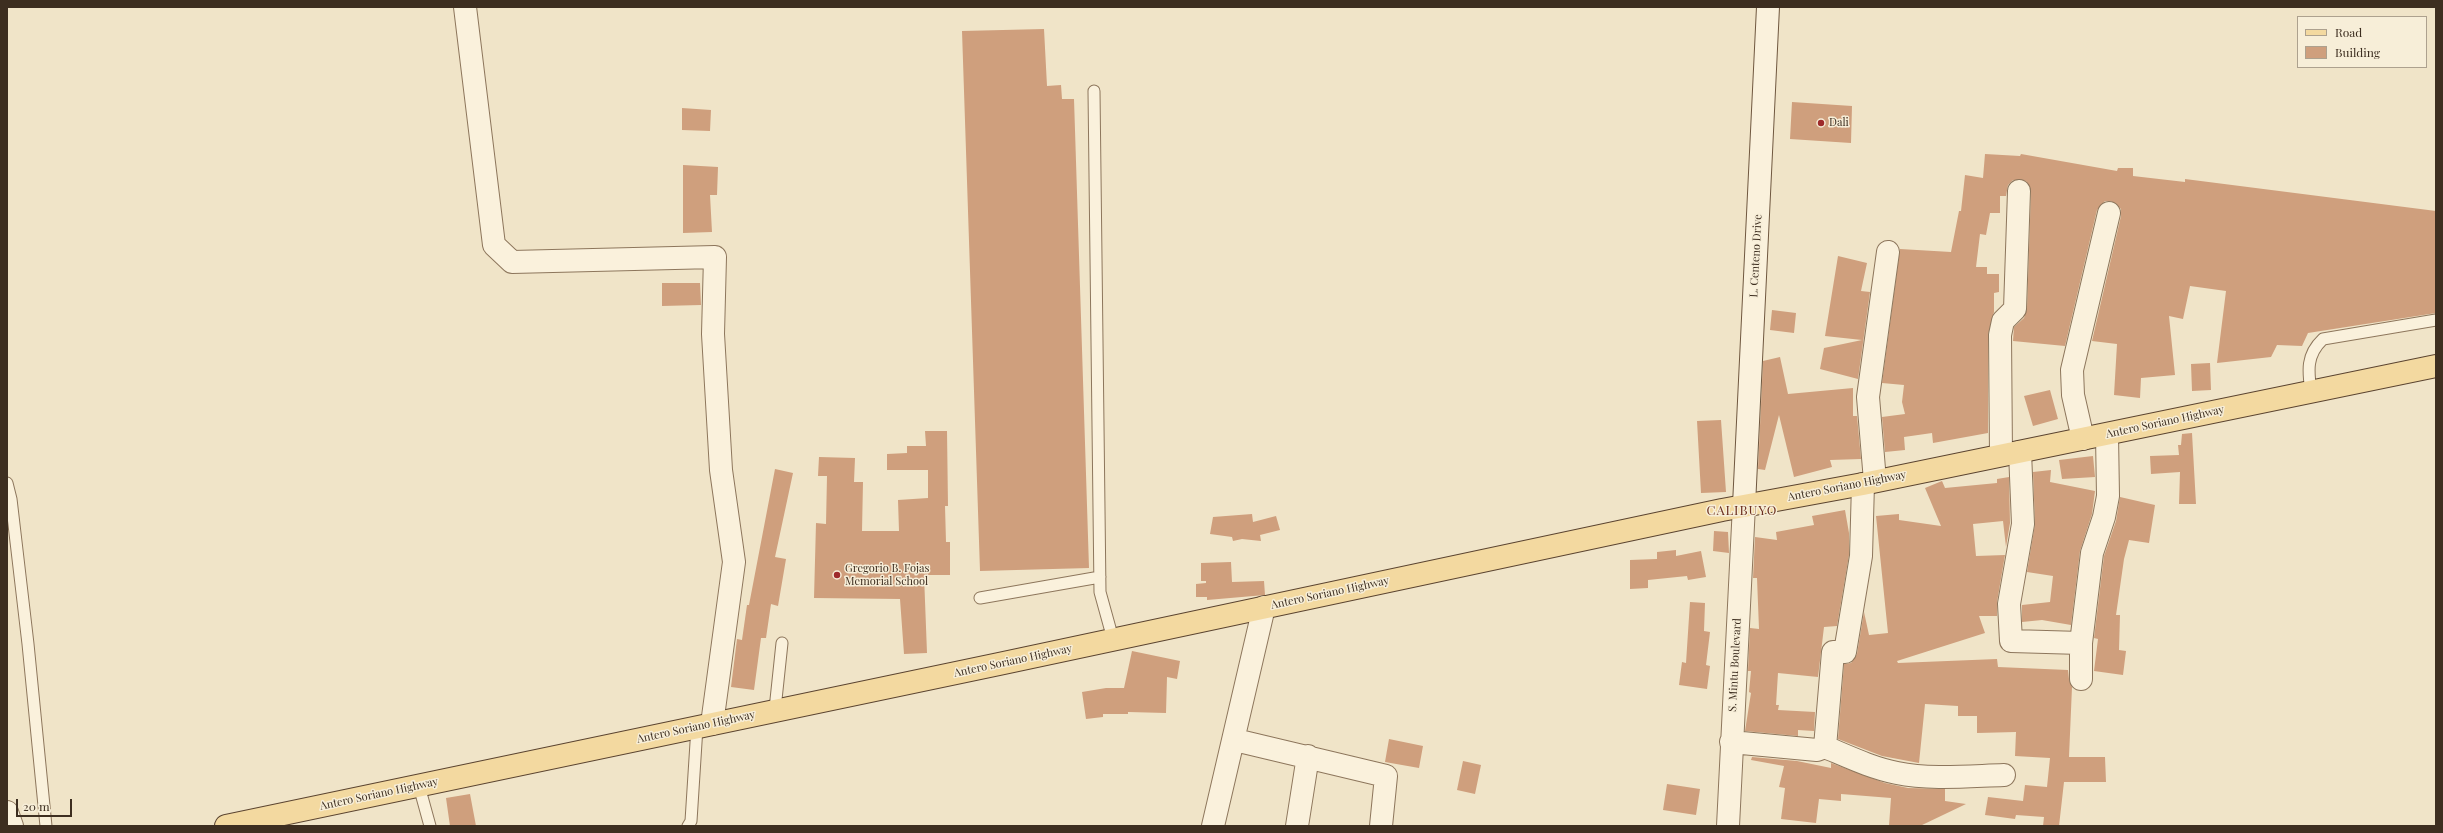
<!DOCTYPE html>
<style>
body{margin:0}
#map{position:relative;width:2443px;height:833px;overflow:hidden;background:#f0e4c8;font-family:"Playfair Display",serif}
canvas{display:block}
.frame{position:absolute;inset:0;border:8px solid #3d2e20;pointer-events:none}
.legend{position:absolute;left:2297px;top:16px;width:130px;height:52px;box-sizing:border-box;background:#f7eed8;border:1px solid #ada18e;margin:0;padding:5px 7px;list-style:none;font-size:12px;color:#3d2e20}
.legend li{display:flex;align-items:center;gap:8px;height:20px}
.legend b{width:20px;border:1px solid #ada18e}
.scale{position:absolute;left:16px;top:799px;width:56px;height:18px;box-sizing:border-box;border:2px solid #3d2e20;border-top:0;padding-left:5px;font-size:12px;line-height:14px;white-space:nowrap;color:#3d2e20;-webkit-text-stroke:3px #f7eed8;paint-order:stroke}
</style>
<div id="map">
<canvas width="2443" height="833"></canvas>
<div class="frame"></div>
<ul class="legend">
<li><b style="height:5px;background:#f3d9a0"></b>Road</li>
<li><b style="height:11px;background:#cf9f7d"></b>Building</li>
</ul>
<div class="scale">20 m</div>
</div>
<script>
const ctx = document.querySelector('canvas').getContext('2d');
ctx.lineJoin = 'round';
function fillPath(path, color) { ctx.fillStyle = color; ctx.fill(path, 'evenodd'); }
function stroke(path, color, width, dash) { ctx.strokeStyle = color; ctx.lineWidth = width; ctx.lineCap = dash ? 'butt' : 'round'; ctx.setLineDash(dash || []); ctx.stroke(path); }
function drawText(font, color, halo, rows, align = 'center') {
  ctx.font = font + ' "Playfair Display",serif'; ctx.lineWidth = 3; ctx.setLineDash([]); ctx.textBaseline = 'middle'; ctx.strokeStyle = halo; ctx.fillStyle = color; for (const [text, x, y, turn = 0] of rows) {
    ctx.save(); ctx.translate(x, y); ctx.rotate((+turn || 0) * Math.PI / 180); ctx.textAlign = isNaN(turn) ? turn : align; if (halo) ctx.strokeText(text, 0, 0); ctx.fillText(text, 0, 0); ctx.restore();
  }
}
fillPath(new Path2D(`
 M 1044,29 L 1047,86 L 1061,85 L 1062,99 L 1074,99 L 1089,568 L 980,571 L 962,31 Z
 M 1792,102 L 1852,106 L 1851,143 L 1790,139 Z
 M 682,108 L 711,110 L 710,131 L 682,130 Z
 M 1985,154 L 2020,156 L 2021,154 L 2117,171 L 2118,168 L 2133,168 L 2133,176 L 2185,182 L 2185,179 L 2436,211 L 2436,313 L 2308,333 L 2302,346 L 2277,345 L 2271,357 L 2217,363 L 2226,291 L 2190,286 L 2183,319 L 2169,316 L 2175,375 L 2141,378 L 2140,398 L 2114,395 L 2117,344 L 2092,341 L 2121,216 L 2121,209 L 2111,201 L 2105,201 L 2097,210 L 2065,346 L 2013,341 L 2014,327 L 2024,318 L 2027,309 L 2031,191 L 2026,181 L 2013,180 L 2008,185 L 2006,196 L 2000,196 L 2000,213 L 1990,213 L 1986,235 L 1980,234 L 1976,267 L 1987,267 L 1987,274 L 1999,274 L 1999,292 L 1994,293 L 1994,312 L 1988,335 L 1988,433 L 1933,443 L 1932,433 L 1904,437 L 1905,450 L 1885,452 L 1882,417 L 1905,414 L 1902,402 L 1904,385 L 1882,383 L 1900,249 L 1951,252 L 1959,211 L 1961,211 L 1965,175 L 1983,178 Z
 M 683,165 L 718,167 L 717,195 L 710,195 L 712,232 L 683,233 Z
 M 1838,256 L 1867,263 L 1861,291 L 1870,292 L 1858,379 L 1820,369 L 1824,348 L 1862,340 L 1825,336 Z
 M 662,283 L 700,283 L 701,305 L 662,306 Z
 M 1772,310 L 1796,313 L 1794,333 L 1770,330 Z
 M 1780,357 L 1788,394 L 1853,388 L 1853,416 L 1857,416 L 1861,459 L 1830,460 L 1832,467 L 1794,477 L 1779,415 L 1765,470 L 1758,469 L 1763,361 Z
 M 2210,363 L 2211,390 L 2192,391 L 2191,364 Z
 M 2050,390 L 2058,419 L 2033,426 L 2024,396 Z
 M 1721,420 L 1726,492 L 1701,493 L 1697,421 Z
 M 925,431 L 947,431 L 948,506 L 945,506 L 946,542 L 950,542 L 950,575 L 924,575 L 927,653 L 904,654 L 900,599 L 814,598 L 816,523 L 826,524 L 827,476 L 818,476 L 819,457 L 855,458 L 854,482 L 863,482 L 862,531 L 899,531 L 898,500 L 928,498 L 928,470 L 887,470 L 887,454 L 907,453 L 907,446 L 926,446 Z
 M 2192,433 L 2196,504 L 2179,504 L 2180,472 L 2151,474 L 2150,456 L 2179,455 L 2178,445 L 2181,445 L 2182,434 Z
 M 2093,456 L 2095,477 L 2062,479 L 2059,460 Z
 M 775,469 L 793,473 L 775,557 L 786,559 L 778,606 L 771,604 L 766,638 L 761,638 L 754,690 L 731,687 L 737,639 L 742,640 L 747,605 L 749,605 Z
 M 2051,470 L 2050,482 L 2095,491 L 2092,514 L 2080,551 L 2071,625 L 2042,620 L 2022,622 L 2022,605 L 2050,602 L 2053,576 L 2027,572 L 2035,524 L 2033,472 Z
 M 2009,477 L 2010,523 L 2006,547 L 2003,521 L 1973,524 L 1976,556 L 2005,555 L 1997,602 L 1997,616 L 1979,616 L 1985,633 L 1897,661 L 1898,663 L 1997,659 L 1998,667 L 2068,670 L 2069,679 L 2072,687 L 2069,757 L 2105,757 L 2106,782 L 2064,782 L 2059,826 L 2043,826 L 2044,817 L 2016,815 L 2015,819 L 1985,815 L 1988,797 L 2023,801 L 2025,785 L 2047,787 L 2050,758 L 2015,756 L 2016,732 L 1977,733 L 1977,716 L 1958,716 L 1958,706 L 1925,704 L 1919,763 L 1882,756 L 1838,739 L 1844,664 L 1851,663 L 1857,654 L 1864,612 L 1869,635 L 1888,633 L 1876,516 L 1899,514 L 1899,520 L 1941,526 L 1925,488 L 1942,481 L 1945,488 L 1997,483 L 1997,479 Z
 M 2120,497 L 2155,505 L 2149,543 L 2129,540 L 2124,559 L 2116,615 L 2120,615 L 2119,650 L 2126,651 L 2123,675 L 2094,671 L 2098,639 L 2094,638 L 2104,556 L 2116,521 Z
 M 1845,510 L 1849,533 L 1849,555 L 1837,626 L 1824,627 L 1818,677 L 1778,673 L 1776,705 L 1779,705 L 1778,710 L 1815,712 L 1814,731 L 1798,730 L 1798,736 L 1745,731 L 1751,693 L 1749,692 L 1751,671 L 1748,671 L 1750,628 L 1759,629 L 1757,578 L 1753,578 L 1755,537 L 1777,540 L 1776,532 L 1814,525 L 1812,516 Z
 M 1252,514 L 1253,522 L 1276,516 L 1280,530 L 1260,535 L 1261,541 L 1242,539 L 1233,541 L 1232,537 L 1210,534 L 1213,517 Z
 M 1714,531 L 1728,532 L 1729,553 L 1713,551 Z
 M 1676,550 L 1676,556 L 1701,551 L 1706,577 L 1688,580 L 1687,576 L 1648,580 L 1648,588 L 1630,589 L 1630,560 L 1657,559 L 1657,552 Z
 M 1231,562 L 1232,582 L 1264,581 L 1265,595 L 1207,600 L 1207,597 L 1196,597 L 1196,584 L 1206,583 L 1206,581 L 1201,581 L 1201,563 Z
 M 1690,602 L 1705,603 L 1704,631 L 1710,632 L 1706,665 L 1710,666 L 1707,689 L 1679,685 L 1682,662 L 1686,663 Z
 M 1132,651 L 1180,661 L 1177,679 L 1167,677 L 1166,713 L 1128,712 L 1128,714 L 1103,714 L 1103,717 L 1086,719 L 1082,692 L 1106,688 L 1124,688 Z
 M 1389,739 L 1423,746 L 1419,768 L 1385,762 Z
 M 1752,757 L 1797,761 L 1831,768 L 1831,763 L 1885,783 L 1908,788 L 1945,789 L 1945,801 L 1966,804 L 1920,826 L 1889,826 L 1891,798 L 1841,794 L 1841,801 L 1819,799 L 1816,823 L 1781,819 L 1785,788 L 1779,787 L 1784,766 L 1751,760 Z
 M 1463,761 L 1481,765 L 1475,794 L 1457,790 Z
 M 1667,784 L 1700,789 L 1696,815 L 1663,810 Z
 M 470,794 L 476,826 L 450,826 L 446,798 Z`), '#cf9f7d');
const lane = new Path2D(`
 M 1094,91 L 1100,592 L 1113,639
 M 2311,392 C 2308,371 2306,355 2323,339 L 2436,320
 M 7,483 L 11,499 L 28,644 L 46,826
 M 980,598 L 1100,577
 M 775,709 L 782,643
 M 419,786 L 430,826
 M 688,826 L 691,821 L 697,727`);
const street = new Path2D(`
 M 465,7 L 494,245 L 512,262 L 715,257 L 713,334 L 721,470 L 734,562 L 712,724
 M 2083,439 L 2073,395 L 2072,370 L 2109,213
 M 2020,452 L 2023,524 L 2009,604 L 2011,641 L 2081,643 L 2092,553 L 2104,517 L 2108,496 L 2107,435
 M 2001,455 L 2000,335 L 2003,321 L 2015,309 L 2019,191
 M 1875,481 L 1868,397 L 1888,252
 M 1863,484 L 1861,556 L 1845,652 L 1833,652 L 1825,747 C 1849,757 1872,768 1897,773 C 1930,780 1970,776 2004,775
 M 2081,643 L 2081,679
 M 1235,740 L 1386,776 L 1381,826
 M 1731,742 L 1817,750 L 1825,747
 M 7,812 L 12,826
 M 1213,826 L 1264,607
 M 1297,826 L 1308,756
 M 1728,826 L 1744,505`);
const secondary = new Path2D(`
 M 1744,505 L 1768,7`);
const primary = new Path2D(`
 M 226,826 L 999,664 L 1722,510 L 1863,484 L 2436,366`);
stroke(lane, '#8d765c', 13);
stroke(street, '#8d765c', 24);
stroke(secondary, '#6f573f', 24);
stroke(primary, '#5b4430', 24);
stroke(lane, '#faf1dc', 11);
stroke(street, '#faf1dc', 22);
stroke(secondary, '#faf1dc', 22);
stroke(primary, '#f3d9a0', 22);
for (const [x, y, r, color] of [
 [1821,123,4,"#9e2a2b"],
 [837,575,4,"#9e2a2b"]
]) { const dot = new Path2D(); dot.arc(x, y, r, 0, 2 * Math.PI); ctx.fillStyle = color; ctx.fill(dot); stroke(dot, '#f7eed8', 1.5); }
drawText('11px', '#3d2e20', '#f7eed8', [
 ["Dali",1829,123],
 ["Gregorio B. Fojas",845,569],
 ["Memorial School",845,582]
], 'left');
drawText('11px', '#3d2e20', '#f7eed8', [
 ["L. Centeno Drive",1756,256,-87],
 ["Antero Soriano Highway",2165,422,-12],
 ["Antero Soriano Highway",1847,486,-11],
 ["Antero Soriano Highway",1330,593,-12],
 ["Antero Soriano Highway",1013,661,-12],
 ["S. Mintu Boulevard",1735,665,-87],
 ["Antero Soriano Highway",696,727,-12],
 ["Antero Soriano Highway",379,794,-12]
]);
ctx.letterSpacing = '1px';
drawText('13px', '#6b2e1e', '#f7eed8', [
 ["CALIBUYO",1742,511]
]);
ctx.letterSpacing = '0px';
</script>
